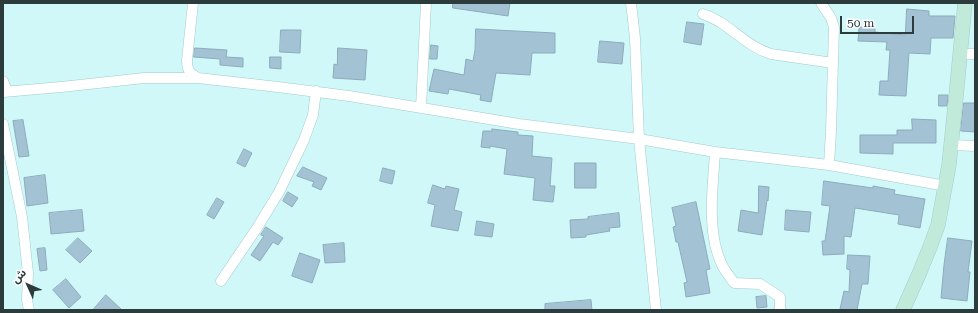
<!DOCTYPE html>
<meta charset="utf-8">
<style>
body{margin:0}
#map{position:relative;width:978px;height:313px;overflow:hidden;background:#d0f8f8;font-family:"Roboto Serif","Noto Sans Arabic",serif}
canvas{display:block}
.frame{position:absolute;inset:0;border:4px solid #2c3c3c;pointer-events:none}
.north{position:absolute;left:8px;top:265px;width:40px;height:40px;-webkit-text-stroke:3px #fff;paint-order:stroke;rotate:315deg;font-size:11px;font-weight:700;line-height:16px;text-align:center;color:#2c3c3c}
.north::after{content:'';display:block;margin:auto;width:14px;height:18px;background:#2c3c3c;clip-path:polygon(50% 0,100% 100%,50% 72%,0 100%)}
.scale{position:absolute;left:840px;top:16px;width:74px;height:18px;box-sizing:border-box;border:2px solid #2c3c3c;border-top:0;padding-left:5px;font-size:12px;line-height:14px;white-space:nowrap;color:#2c3c3c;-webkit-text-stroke:3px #fff;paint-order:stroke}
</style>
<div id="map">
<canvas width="978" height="313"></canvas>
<div class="frame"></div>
<div class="north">ش</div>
<div class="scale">50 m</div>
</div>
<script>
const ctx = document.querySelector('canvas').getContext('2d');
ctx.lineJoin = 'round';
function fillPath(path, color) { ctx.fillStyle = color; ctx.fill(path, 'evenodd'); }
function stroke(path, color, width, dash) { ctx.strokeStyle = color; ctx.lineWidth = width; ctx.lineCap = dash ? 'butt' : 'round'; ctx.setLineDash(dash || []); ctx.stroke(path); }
const building = new Path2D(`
 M 453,3 L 510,3 L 508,16 L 453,8 Z
 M 907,9 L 929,11 L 929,16 L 955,16 L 953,38 L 931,38 L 930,54 L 909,53 L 906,96 L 879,95 L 880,81 L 888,81 L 890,50 L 886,50 L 887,42 L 858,41 L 859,27 L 875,28 L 875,32 L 905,35 Z
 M 687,22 L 704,24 L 701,45 L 684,42 Z
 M 476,29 L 555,33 L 555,53 L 532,53 L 530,75 L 496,73 L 491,102 L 480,100 L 481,95 L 449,89 L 448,94 L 429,91 L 434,69 L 464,75 L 466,59 L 473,61 L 475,50 Z
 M 281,30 L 301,30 L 300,53 L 280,52 Z
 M 600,41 L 624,43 L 622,64 L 598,62 Z
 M 431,45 L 438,46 L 437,59 L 430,59 Z
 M 195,48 L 227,50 L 226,57 L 243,58 L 243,67 L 220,65 L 220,59 L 194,57 Z
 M 338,48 L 367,50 L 365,80 L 333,78 L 334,64 L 337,65 Z
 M 270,57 L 281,57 L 281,69 L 270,68 Z
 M 939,95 L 948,95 L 947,106 L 939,106 Z
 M 964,103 L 975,103 L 975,132 L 961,131 Z
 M 912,119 L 936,120 L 936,143 L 893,143 L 893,154 L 860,153 L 860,135 L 897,135 L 897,130 L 912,130 Z
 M 23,120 L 29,156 L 19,157 L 13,121 Z
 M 492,129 L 518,132 L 518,135 L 533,136 L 532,156 L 552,158 L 550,186 L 555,186 L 553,202 L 533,200 L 535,178 L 504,174 L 507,149 L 490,146 L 490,148 L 481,147 L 483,131 L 492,131 Z
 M 244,149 L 252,153 L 245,167 L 237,163 Z
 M 575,163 L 596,163 L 596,188 L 575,188 Z
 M 303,167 L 327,178 L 321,190 L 312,186 L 314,182 L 297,176 Z
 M 383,168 L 395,171 L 392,184 L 380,181 Z
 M 45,175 L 48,203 L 27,206 L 24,178 Z
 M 824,181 L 873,188 L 873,186 L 895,190 L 894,194 L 925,199 L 920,228 L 898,224 L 899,215 L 855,208 L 851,237 L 844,236 L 844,254 L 823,255 L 822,241 L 825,241 L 830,206 L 822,205 Z
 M 433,185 L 445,189 L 446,186 L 459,189 L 454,210 L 462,212 L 458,231 L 431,226 L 435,205 L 428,203 Z
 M 759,186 L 769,187 L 768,201 L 767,200 L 762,235 L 738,231 L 741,210 L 758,213 Z
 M 288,192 L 298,198 L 292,207 L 283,201 Z
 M 217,198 L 224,202 L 214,219 L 207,215 Z
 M 696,202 L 710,269 L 706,270 L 710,293 L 686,297 L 684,283 L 687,282 L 678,242 L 676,242 L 673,227 L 676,226 L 672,208 Z
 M 82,210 L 84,231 L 51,234 L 49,213 Z
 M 786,210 L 811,212 L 809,232 L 785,230 Z
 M 619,213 L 620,227 L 609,228 L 610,231 L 586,235 L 586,237 L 571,238 L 570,220 L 588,219 L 588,217 Z
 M 477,221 L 494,224 L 492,237 L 475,235 Z
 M 266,227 L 283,238 L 278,245 L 273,242 L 260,261 L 251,255 L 264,236 L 261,235 Z
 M 78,238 L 92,251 L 80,263 L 66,250 Z
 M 948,238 L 972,241 L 968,272 L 970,272 L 967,301 L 941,298 L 944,265 Z
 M 344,243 L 345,262 L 325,263 L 323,245 Z
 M 45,248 L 47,270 L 40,271 L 37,249 Z
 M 300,253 L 320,260 L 312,283 L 292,276 Z
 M 848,255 L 870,256 L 868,284 L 862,284 L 857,310 L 847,310 L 840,309 L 844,291 L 849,292 L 850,270 L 847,269 Z
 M 66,279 L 81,297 L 69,308 L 53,290 Z
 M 106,295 L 122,310 L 93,310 Z
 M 766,296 L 767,307 L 757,308 L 756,297 Z
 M 591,300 L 592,310 L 545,310 L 545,304 Z`);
fillPath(building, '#a3c2d3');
stroke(building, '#8cacbb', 1);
const street = new Path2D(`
 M 193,3 L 187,60 C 187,70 189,73 198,78 L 278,87 L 349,96 L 519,124 L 639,139 L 715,152 L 829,165 L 946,186
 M 631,3 L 635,38 L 639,139 L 656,310
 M 821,3 L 831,18 L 834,27 L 831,131 L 829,165
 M 703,14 C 709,16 715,19 720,22 C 737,33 751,48 771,54 L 833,63
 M 960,54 L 975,54
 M 3,81 L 7,91
 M 3,92 L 61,87 L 144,78 L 198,78
 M 421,108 L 426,3
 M 3,124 L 22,217 L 28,273 L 27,300 L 29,310
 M 951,145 L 975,146
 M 715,152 C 713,187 706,232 722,265 C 725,271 730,277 734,283 L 760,284 L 780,297 L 780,310
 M 221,281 L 257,228 L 279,192 L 304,140 L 313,115 L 316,91`);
const secondary = new Path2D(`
 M 903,310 L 919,274 L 930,247 L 938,225 L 949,165 L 956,97 L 965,3`);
stroke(street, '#a3caca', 11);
stroke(secondary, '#a3caca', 15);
stroke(street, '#fff', 10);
stroke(secondary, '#c2eadb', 14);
</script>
